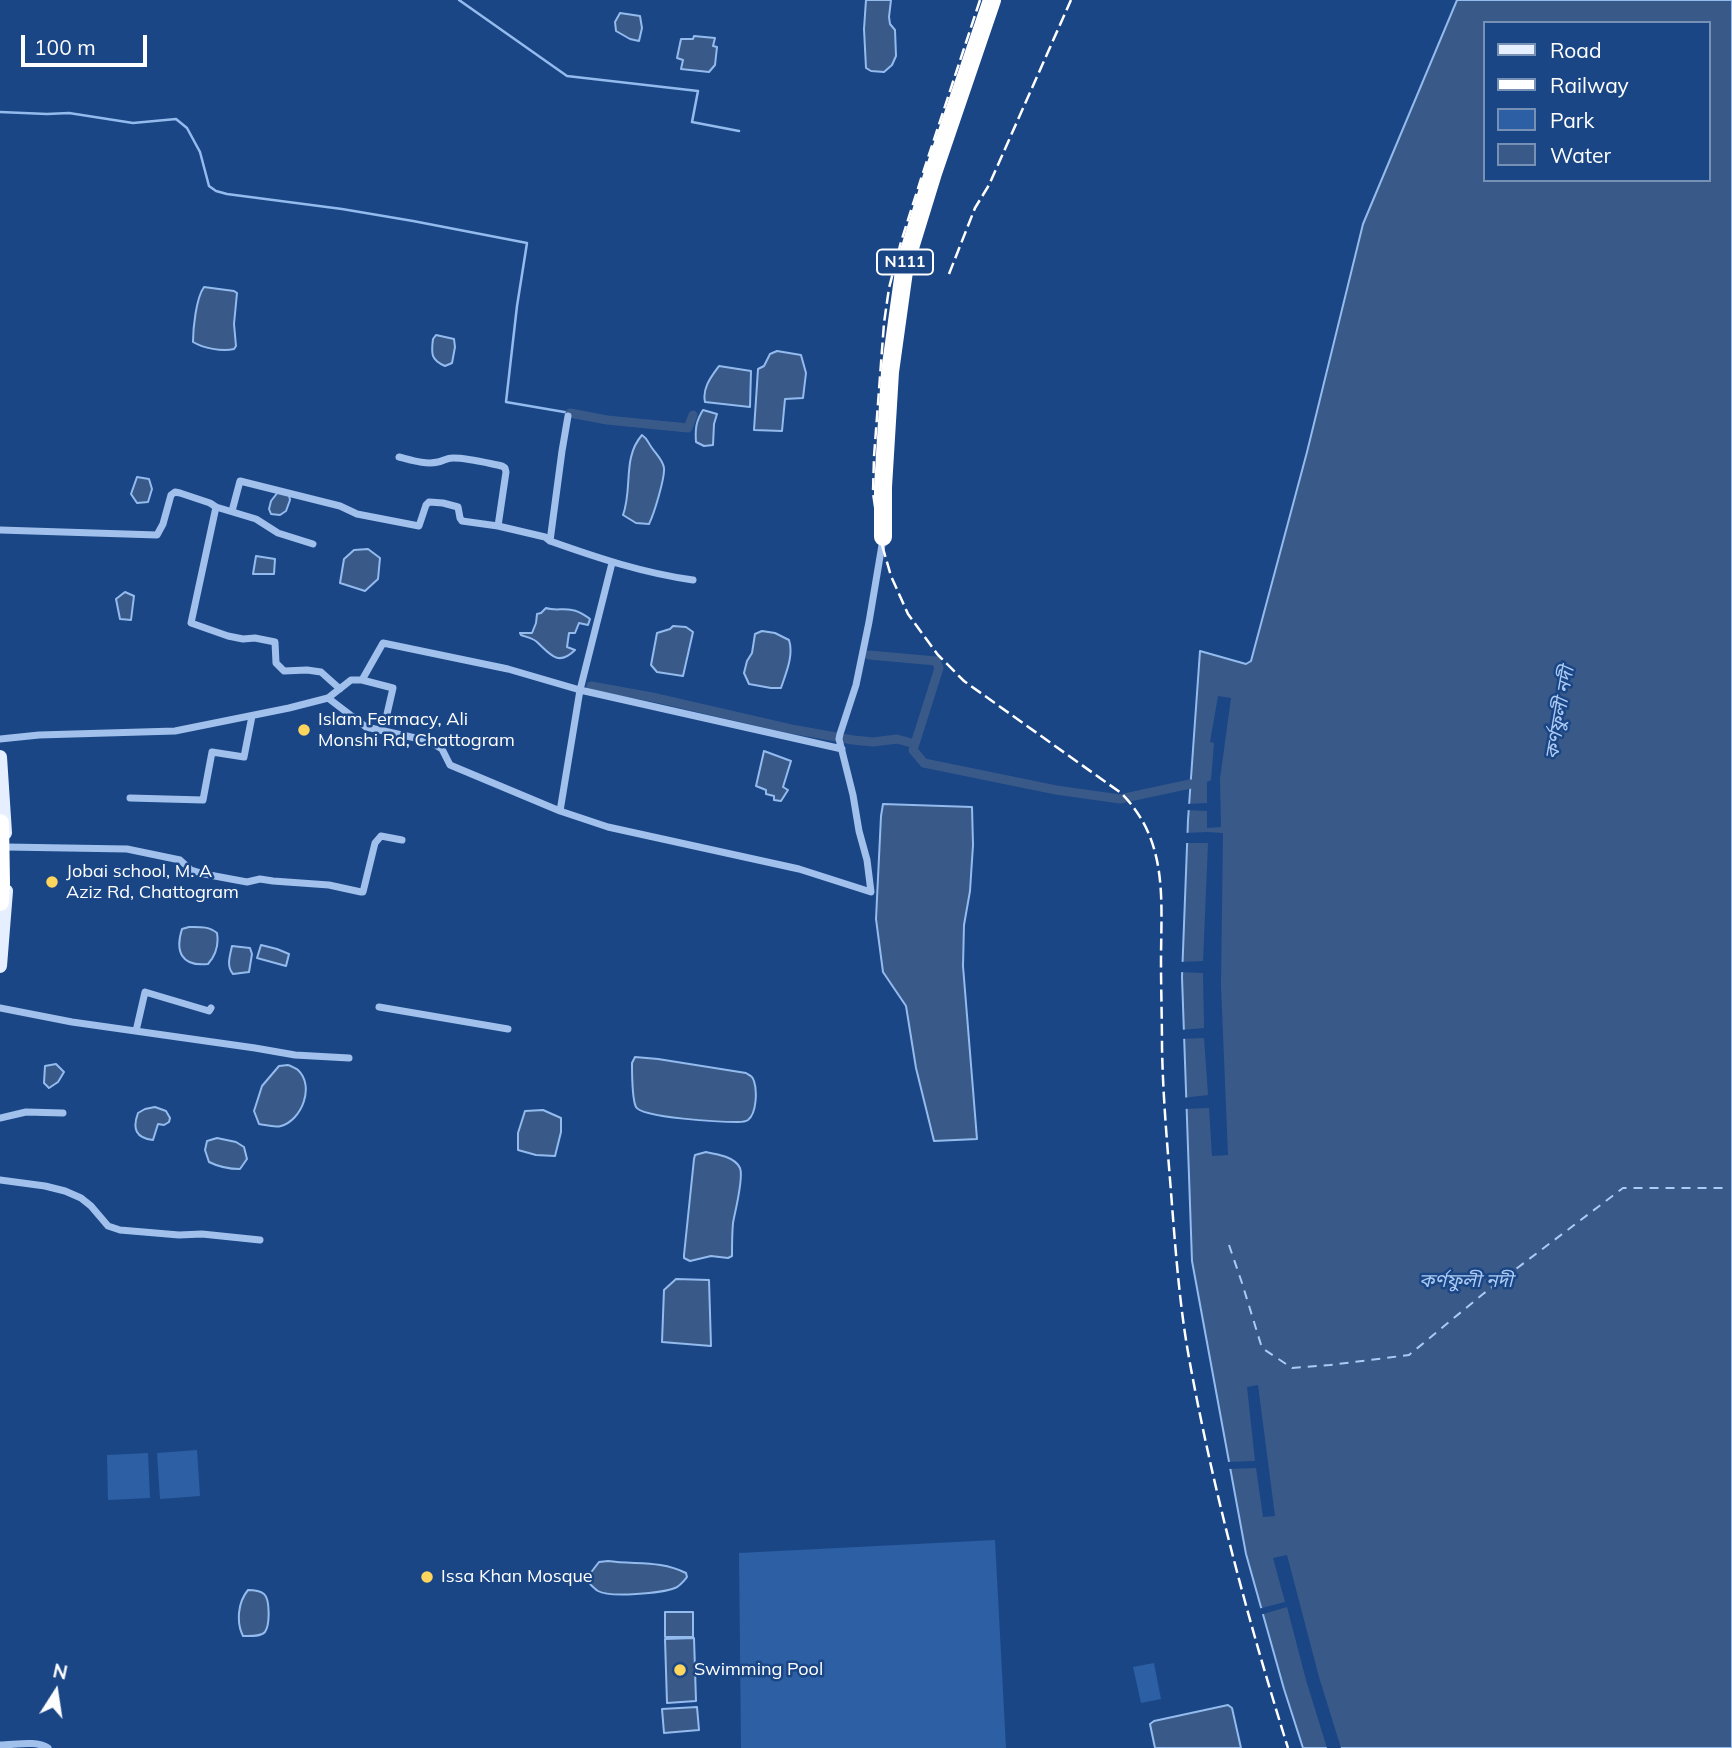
<!DOCTYPE html>
<meta charset="utf-8">
<style>
body{margin:0}
#map{position:relative;width:1732px;height:1748px;overflow:hidden;background:#1a4686;font-family:Mulish,sans-serif}
canvas{display:block}
.legend{position:absolute;left:1483px;top:21px;width:228px;height:161px;box-sizing:border-box;background:#1a4686;border:2px solid #7690b6;margin:0;padding:9px 12px;list-style:none;font-size:21px;color:#fff}
.legend li{display:flex;align-items:center;gap:14px;height:35px}
.legend b{width:35px;border:2px solid #7690b6}
.north{position:absolute;left:21px;top:1657px;width:70px;height:70px;-webkit-text-stroke:5px #1a4686;paint-order:stroke;rotate:12deg;font-size:19px;font-weight:700;line-height:28px;text-align:center;color:#fff}
.north::after{content:'';display:block;margin:auto;width:24px;height:32px;background:#fff;clip-path:polygon(50% 0,100% 100%,50% 72%,0 100%)}
.scale{position:absolute;left:21px;top:35px;width:126px;height:32px;box-sizing:border-box;border:4px solid #fff;border-top:0;padding-left:9px;font-size:21px;line-height:24px;white-space:nowrap;color:#fff;-webkit-text-stroke:5px #1a4686;paint-order:stroke}
</style>
<div id="map">
<canvas width="1732" height="1748"></canvas>
<ul class="legend">
<li><b style="height:9px;background:#e6efff"></b>Road</li>
<li><b style="height:9px;background:#fff"></b>Railway</li>
<li><b style="height:19px;background:#2d5fa4"></b>Park</li>
<li><b style="height:19px;background:#395a89"></b>Water</li>
</ul>
<div class="north">N</div>
<div class="scale">100 m</div>
</div>
<script>
const ctx = document.querySelector('canvas').getContext('2d');
ctx.lineJoin = 'round';
function fillPath(path, color) { ctx.fillStyle = color; ctx.fill(path, 'evenodd'); }
function stroke(path, color, width, dash) { ctx.strokeStyle = color; ctx.lineWidth = width; ctx.lineCap = dash ? 'butt' : 'round'; ctx.setLineDash(dash || []); ctx.stroke(path); }
function drawText(font, color, halo, rows, align = 'center') {
  ctx.font = font + ' Mulish,"Noto Sans Bengali",sans-serif'; ctx.lineWidth = 5; ctx.setLineDash([]); ctx.textBaseline = 'middle'; ctx.strokeStyle = halo; ctx.fillStyle = color; for (const [text, x, y, turn = 0] of rows) {
    ctx.save(); ctx.translate(x, y); ctx.rotate((+turn || 0) * Math.PI / 180); ctx.textAlign = isNaN(turn) ? turn : align; if (halo) ctx.strokeText(text, 0, 0); ctx.fillText(text, 0, 0); ctx.restore();
  }
}
fillPath(new Path2D(`
 M 197,1450 L 200,1496 L 160,1499 L 157,1453 Z
 M 148,1453 L 150,1498 L 108,1500 L 107,1455 Z
 M 995,1540 L 1006,1748 L 741,1748 L 739,1553 Z
 M 1154,1663 L 1161,1699 L 1141,1703 L 1133,1667 Z`), '#2d5fa4');
const water = new Path2D(`
 M 866,0 L 891,0 L 889,17 L 890,24 L 895,30 L 896,56 L 892,65 L 884,72 L 871,71 L 866,68 L 864,29 Z
 M 1457,0 L 1732,0 L 1732,1748 L 1303,1748 L 1284,1689 L 1246,1554 L 1192,1261 L 1182,977 L 1188,820 L 1200,651 L 1246,664 L 1251,661 L 1307,452 L 1363,224 ZM 1485,23 L 1709,23 L 1709,180 L 1485,180 Z
 M 620,13 L 640,16 L 642,28 L 639,41 L 630,39 L 616,31 L 615,22 Z
 M 694,36 L 715,38 L 713,46 L 717,47 L 715,65 L 709,72 L 681,69 L 683,60 L 677,58 L 681,39 L 693,39 Z
 M 204,287 L 234,291 L 237,293 L 234,324 L 236,346 L 234,349 C 222,352 203,348 193,342 C 193,329 196,298 204,287 Z
 M 436,335 L 454,339 L 455,347 L 452,363 L 445,366 C 431,360 431,354 433,339 Z
 M 777,351 L 801,355 L 806,373 L 803,398 L 785,399 L 782,431 L 754,430 L 758,369 L 764,366 L 770,354 Z
 M 719,366 L 751,371 L 750,407 L 705,402 C 702,388 711,377 719,366 Z
 M 703,410 L 717,414 L 714,424 L 713,445 L 704,446 L 696,442 C 695,429 696,421 703,410 Z
 M 642,435 C 648,439 648,443 652,448 C 656,454 663,460 664,468 C 665,478 654,514 649,524 L 636,523 L 623,515 C 633,488 622,458 642,435 Z
 M 137,477 L 149,479 L 152,489 L 148,502 L 137,503 L 131,494 Z
 M 278,492 L 289,495 L 290,500 L 286,511 L 280,515 L 271,514 L 269,509 L 271,501 Z
 M 368,549 L 380,558 L 378,579 L 365,591 L 340,583 L 344,559 L 354,550 Z
 M 256,556 L 275,559 L 274,574 L 253,574 Z
 M 125,592 L 134,596 L 131,620 L 120,619 L 116,599 Z
 M 546,608 C 555,611 563,608 572,610 C 580,611 584,615 590,619 L 588,625 L 579,623 L 575,633 L 569,633 L 567,647 L 575,650 C 558,667 550,654 537,642 C 533,638 526,637 521,635 L 520,633 L 532,633 L 536,623 L 537,614 L 541,613 Z
 M 673,626 L 686,627 L 693,632 L 683,676 L 657,672 L 651,665 L 657,633 L 670,629 Z
 M 762,631 L 775,633 L 789,640 C 794,655 786,673 781,688 L 771,688 L 749,684 L 744,673 L 747,661 L 752,653 L 755,634 Z
 M 764,751 L 791,761 L 783,787 L 788,790 L 781,801 L 774,800 L 774,796 L 766,794 L 766,790 L 756,786 Z
 M 883,804 L 972,807 L 973,845 L 970,891 L 964,925 L 963,966 L 977,1139 L 934,1141 L 916,1068 L 906,1006 L 883,972 L 876,919 L 881,816 Z
 M 189,927 C 199,927 209,926 217,933 C 219,945 216,955 208,964 C 181,967 175,951 182,929 Z
 M 261,945 L 277,949 L 289,954 L 286,966 L 257,958 Z
 M 232,946 L 250,948 L 252,954 L 249,972 L 233,974 C 226,966 230,956 232,946 Z
 M 635,1057 L 658,1059 L 746,1073 C 751,1076 752,1076 754,1081 C 757,1090 757,1113 748,1120 C 745,1122 742,1122 738,1122 C 722,1122 642,1118 636,1107 C 632,1099 632,1072 632,1063 Z
 M 56,1064 L 64,1072 L 58,1082 L 49,1088 L 44,1083 L 45,1066 Z
 M 288,1065 C 289,1065 297,1069 298,1070 C 315,1086 302,1120 281,1126 C 275,1128 266,1125 259,1124 L 254,1111 L 262,1086 L 279,1066 Z
 M 155,1107 L 166,1111 L 170,1118 L 169,1122 L 164,1125 L 158,1124 L 153,1140 C 136,1138 132,1129 138,1113 L 145,1109 Z
 M 543,1110 L 561,1118 L 561,1132 L 555,1156 L 536,1155 L 518,1150 L 518,1133 L 525,1111 Z
 M 217,1138 L 236,1142 L 244,1147 L 247,1159 L 240,1169 C 229,1169 219,1167 209,1162 L 205,1150 L 207,1141 Z
 M 706,1152 C 717,1154 735,1157 740,1168 C 744,1178 735,1211 733,1223 C 732,1234 732,1245 732,1256 L 728,1258 L 711,1256 L 690,1261 L 684,1258 L 684,1255 L 694,1159 L 695,1155 Z
 M 676,1279 L 709,1280 L 711,1346 L 662,1342 L 664,1290 Z
 M 608,1561 C 636,1565 660,1560 686,1573 L 687,1577 C 683,1582 680,1586 675,1588 C 662,1593 610,1598 598,1591 C 595,1589 592,1586 590,1584 L 589,1575 L 599,1562 Z
 M 248,1590 C 253,1590 259,1590 264,1594 C 270,1599 270,1625 265,1632 C 260,1637 250,1636 243,1636 C 236,1622 238,1602 248,1590 Z
 M 665,1612 L 693,1612 L 693,1637 L 665,1637 Z
 M 694,1638 L 696,1701 L 667,1703 L 665,1639 Z
 M 1228,1705 L 1232,1708 L 1241,1748 L 1155,1748 L 1150,1724 L 1154,1721 Z
 M 697,1707 L 699,1730 L 664,1733 L 662,1709 Z`);
fillPath(water, '#395a89');
stroke(water, '#94bbee', 2);
fillPath(new Path2D(`
 M 1218,696 L 1231,698 L 1220,779 L 1221,827 L 1207,828 L 1207,811 L 1185,810 L 1185,804 L 1207,803 L 1207,782 L 1211,780 L 1214,743 L 1210,742 Z
 M 1208,832 L 1223,833 L 1221,985 L 1228,1155 L 1212,1156 L 1209,1108 L 1183,1109 L 1182,1098 L 1208,1095 L 1204,1038 L 1180,1039 L 1180,1030 L 1204,1028 L 1203,973 L 1179,972 L 1178,964 L 1179,962 L 1203,961 L 1208,843 L 1183,843 L 1183,833 Z
 M 1258,1385 L 1275,1516 L 1263,1517 L 1256,1468 L 1227,1469 L 1226,1462 L 1255,1461 L 1247,1387 Z
 M 1287,1555 L 1319,1677 L 1341,1748 L 1327,1748 L 1306,1680 L 1287,1607 L 1260,1615 L 1258,1609 L 1285,1602 L 1273,1558 Z`), '#1a4686');
stroke(new Path2D(`
 M 459,0 L 567,76 L 698,91 L 692,122 L 739,131
 M 0,112 L 47,114 L 69,113 L 133,123 L 176,119 L 187,128 L 200,152 L 209,186 L 216,191 L 227,194 L 342,209 L 413,221 L 527,243 L 517,306 L 506,402 L 570,413`), '#94bbee', 2.5);
stroke(new Path2D(`
 M 570,413 L 607,420 L 688,428 L 693,415
 M 869,655 L 936,661 L 939,668 L 913,750 L 924,763 L 1056,790 L 1120,799 L 1190,784 L 1202,785
 M 591,686 L 652,697 L 791,729 L 853,740 L 873,742 L 897,739 L 915,744`), '#395a89', 9);
stroke(new Path2D(`
 M 1229,1245 L 1242,1283 L 1262,1348 L 1292,1368 L 1330,1365 L 1409,1355 L 1483,1294 L 1623,1188 L 1729,1188`), '#accbf4', 2, [9, 7]);
stroke(new Path2D(`
 M 568,416 L 562,451 L 550,541 C 598,558 643,573 693,580
 M 399,457 C 411,460 426,465 438,462 C 444,461 446,458 453,458 C 469,458 487,463 502,466 L 505,468 L 506,472 L 498,526
 M 216,507 L 256,519 L 278,533 L 313,544
 M 232,511 L 240,481 L 340,506 L 357,514 L 419,526 L 426,505 L 429,502 L 443,503 L 458,507 L 460,518 L 462,521 L 498,526 L 545,537 L 550,541
 M 0,530 L 157,535 L 163,524 L 171,495 L 175,492 L 180,493 L 210,503 L 216,507 L 191,623 L 228,636 L 243,639 L 255,638 L 275,642 L 276,663 L 284,671 L 307,670 L 321,672 L 340,689
 M 362,680 L 393,688 L 387,714
 M 328,698 L 366,727 L 429,741 L 442,749 L 450,765 L 560,811 L 608,827 L 799,869 L 871,892 L 867,860 L 859,831 L 853,795 L 839,739 L 840,734 L 856,685 L 869,622 L 883,539
 M 0,739 L 39,735 L 175,731 L 289,708 L 328,698 L 351,680 L 362,680 L 383,643 L 508,669 L 580,690 L 842,749
 M 130,798 L 203,800 L 212,752 L 244,757 L 252,716
 M 560,811 L 580,690 L 612,563
 M 6,847 L 127,849 L 180,860 L 191,870 L 204,874 L 247,882 L 260,879 L 273,881 L 329,885 L 361,892 L 363,892 L 375,843 L 381,836 L 402,840
 M 379,1007 L 508,1029
 M 0,1008 L 72,1022 L 255,1048 L 295,1055 L 349,1058
 M 136,1031 L 145,992 L 209,1011 L 211,1008
 M 0,1118 L 26,1112 L 63,1113
 M 0,1180 L 45,1186 L 65,1191 L 81,1198 L 91,1206 L 108,1226 L 120,1230 L 179,1235 L 202,1234 L 260,1240
 M 0,1745 C 15,1745 36,1740 48,1748`), '#a1c0ec', 7);
stroke(new Path2D(`
 M 0,757 L 5,833
 M 0,966 L 6,891`), '#e6efff', 14);
stroke(new Path2D(`
 M 883,537 L 883,487 L 890,372 L 905,264 L 933,173 L 992,0
 M 0,823 L 1,883 L 0,902`), '#fff', 18);
stroke(new Path2D(`
 M 980,0 L 921,179 L 901,242 L 889,288 L 884,323 L 874,457 L 873,493 L 876,513 L 882,545 L 891,576 L 908,614 L 938,655 L 964,681 L 1121,793 C 1169,841 1161,900 1161,962 C 1161,990 1162,1019 1162,1047 C 1163,1101 1168,1152 1172,1205 C 1176,1256 1180,1308 1189,1358 C 1213,1490 1248,1620 1288,1748
 M 949,274 L 975,208 L 989,185 L 1071,0`), '#fff', 2.5, [12, 5]);
for (const [x, y, r, color] of [
 [304,730,7,"#fed55d"],
 [52,882,7,"#fed55d"],
 [427,1577,7,"#fed55d"],
 [680,1670,7,"#fed55d"]
]) { const dot = new Path2D(); dot.arc(x, y, r, 0, 2 * Math.PI); ctx.fillStyle = color; ctx.fill(dot); stroke(dot, '#1a4686', 2.5); }
for (const [x, y, w] of [
 [905,262,56]
]) { const box = new Path2D(); box.roundRect(x - w / 2, y - 12.5, w, 25, 5); ctx.fillStyle = '#1a4686'; ctx.fill(box); stroke(box, '#fff', 2); }
drawText('bold 16px', '#fff', null, [
 ["N111",905,262]
]);
drawText('18px', '#fff', '#1a4686', [
 ["Islam Fermacy, Ali",318,720],
 ["Monshi Rd, Chattogram",318,741],
 ["Jobai school, M. A",66,872],
 ["Aziz Rd, Chattogram",66,893],
 ["Issa Khan Mosque",441,1577],
 ["Swimming Pool",694,1670]
], 'left');
drawText('italic 19px', '#accbf4', '#1a4686', [
 ["কর্ণফুলী নদী",1560,713,-80],
 ["কর্ণফুলী নদী",1466,1281]
]);
</script>
